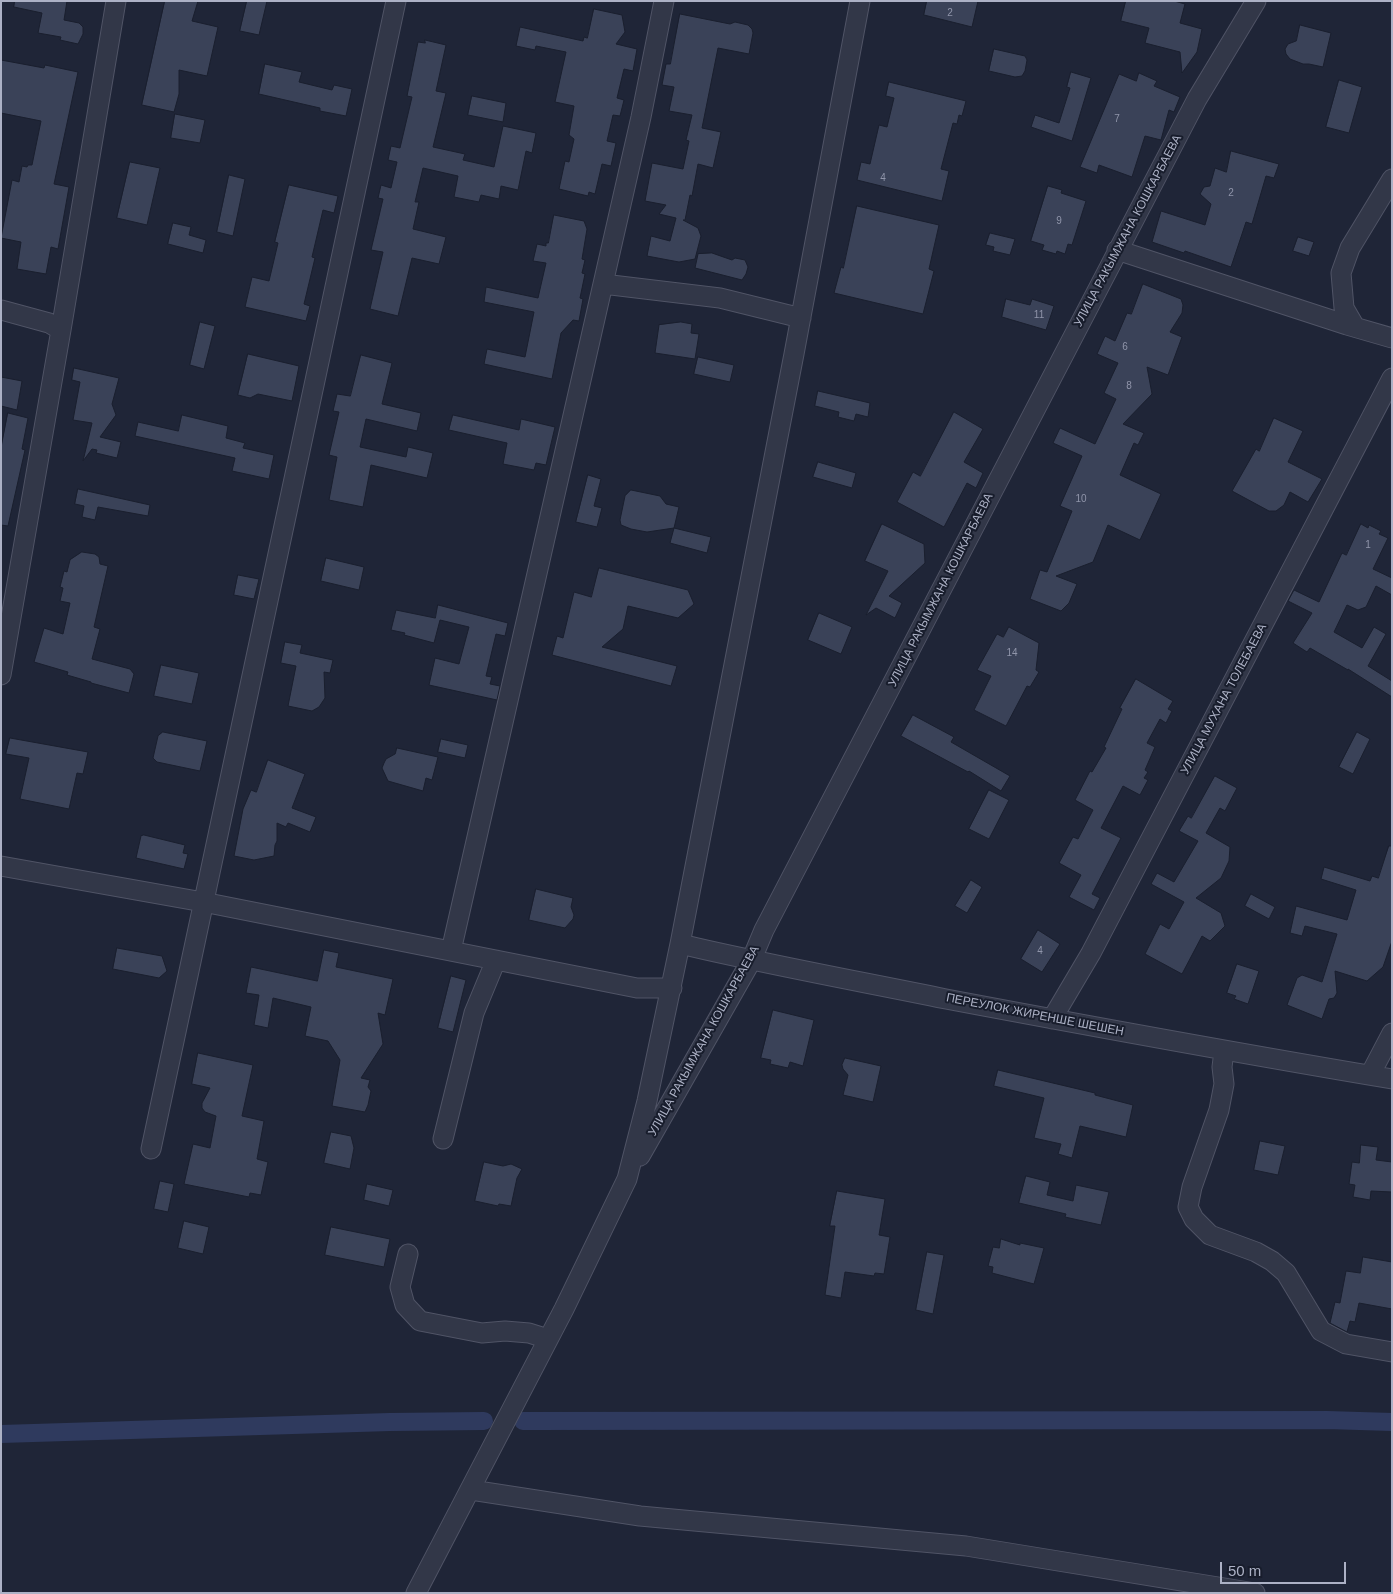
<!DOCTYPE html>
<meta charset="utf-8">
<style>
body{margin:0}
#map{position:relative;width:1393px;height:1594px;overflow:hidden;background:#1f2537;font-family:Arial,sans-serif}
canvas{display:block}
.frame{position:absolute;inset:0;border:2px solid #acb1c5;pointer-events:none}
.scale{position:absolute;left:1220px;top:1562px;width:126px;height:22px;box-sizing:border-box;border:2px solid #acb1c5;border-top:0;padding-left:6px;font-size:15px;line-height:18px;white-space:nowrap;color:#acb1c5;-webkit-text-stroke:4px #181d2c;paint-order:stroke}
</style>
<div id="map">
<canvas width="1393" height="1594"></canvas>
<div class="frame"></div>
<div class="scale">50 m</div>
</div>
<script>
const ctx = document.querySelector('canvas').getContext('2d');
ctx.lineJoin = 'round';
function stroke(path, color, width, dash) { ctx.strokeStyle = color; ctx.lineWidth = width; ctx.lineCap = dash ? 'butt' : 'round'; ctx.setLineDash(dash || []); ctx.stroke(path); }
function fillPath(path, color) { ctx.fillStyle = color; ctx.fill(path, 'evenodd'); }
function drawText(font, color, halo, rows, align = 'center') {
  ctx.font = font + ' Arial,sans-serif'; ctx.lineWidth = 4; ctx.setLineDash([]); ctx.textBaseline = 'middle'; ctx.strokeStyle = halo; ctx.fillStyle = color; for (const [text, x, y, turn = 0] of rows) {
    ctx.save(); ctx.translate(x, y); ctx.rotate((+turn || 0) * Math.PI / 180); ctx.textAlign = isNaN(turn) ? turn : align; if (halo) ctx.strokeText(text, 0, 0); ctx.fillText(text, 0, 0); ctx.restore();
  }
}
stroke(new Path2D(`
 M 523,1421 L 1327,1420 L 1392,1422
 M 1,1434 L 390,1422 L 484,1421`), '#2f3a5e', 18);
const building = new Path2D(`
 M 15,1 L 67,1 L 64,20 L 79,23 L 83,27 L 83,34 L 78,44 L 60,40 L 61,37 L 38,33 L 42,13 L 14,7 Z
 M 165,1 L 198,1 L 192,21 L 218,27 L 207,76 L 179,70 L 179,94 L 174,112 L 142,105 Z
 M 247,1 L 267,1 L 259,35 L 240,31 Z
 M 927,1 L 978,1 L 972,27 L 924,15 Z
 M 1126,1 L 1174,1 L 1185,4 L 1180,23 L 1202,29 L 1197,52 L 1182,73 L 1180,52 L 1145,43 L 1149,28 L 1121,21 Z
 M 594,9 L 622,15 L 625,32 L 616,44 L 637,49 L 633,71 L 624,69 L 617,98 L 624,100 L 620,116 L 613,115 L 607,141 L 616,143 L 611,166 L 602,164 L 595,194 L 589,192 L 588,196 L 559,189 L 565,161 L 569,162 L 574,139 L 569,135 L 574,106 L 555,102 L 566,52 L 536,46 L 535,50 L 516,46 L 520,27 L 583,41 L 584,37 L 587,38 Z
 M 680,14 L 730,24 L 735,22 L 748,25 L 752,29 L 753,33 L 749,54 L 718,48 L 702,128 L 721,132 L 713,168 L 698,164 L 692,196 L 690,195 L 685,220 L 683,220 L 698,228 L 701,236 L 695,259 L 679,262 L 647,256 L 651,236 L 670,241 L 676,218 L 659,214 L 666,205 L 645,201 L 652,163 L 683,169 L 689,141 L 686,140 L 692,115 L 669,111 L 674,87 L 662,85 L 666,64 L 670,64 Z
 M 1300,25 L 1331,33 L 1323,67 L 1309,64 L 1303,64 L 1290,59 L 1286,54 L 1285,49 L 1288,44 L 1296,41 Z
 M 425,40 L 446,45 L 436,91 L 446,93 L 433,147 L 465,154 L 463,160 L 494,167 L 503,126 L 536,133 L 532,153 L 526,151 L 518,190 L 501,186 L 499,199 L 481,195 L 479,202 L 454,197 L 458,176 L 423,168 L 415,202 L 419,202 L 413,229 L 446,237 L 439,264 L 412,258 L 398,316 L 370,309 L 383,252 L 371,250 L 383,199 L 378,198 L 381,185 L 391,188 L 397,162 L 388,160 L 391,146 L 400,148 L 412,97 L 407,96 L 418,42 L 425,43 Z
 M 994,49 L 1025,56 L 1027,60 L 1025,71 L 1022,76 L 1015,77 L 989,71 Z
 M 1,60 L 44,68 L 45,65 L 78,72 L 54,184 L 69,187 L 58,249 L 51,247 L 46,274 L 17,269 L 21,242 L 1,238 L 12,180 L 19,182 L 22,166 L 27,167 L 28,165 L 32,165 L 41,121 L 1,113 Z
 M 265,64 L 302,72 L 299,82 L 332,90 L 334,85 L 352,89 L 346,116 L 320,111 L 320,108 L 259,94 Z
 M 1071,72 L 1091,78 L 1072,141 L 1031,127 L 1035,115 L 1059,123 L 1070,88 L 1067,87 Z
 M 1139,73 L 1157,81 L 1154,86 L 1180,97 L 1174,112 L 1169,110 L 1161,140 L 1145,136 L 1132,177 L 1099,165 L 1097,173 L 1080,167 L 1119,74 L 1136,81 Z
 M 1339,80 L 1362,87 L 1349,133 L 1326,127 Z
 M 889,82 L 966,101 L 962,116 L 959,115 L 957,124 L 953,123 L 941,169 L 949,171 L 942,201 L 857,180 L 861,162 L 870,164 L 879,125 L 887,127 L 894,98 L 886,96 Z
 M 472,96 L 506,103 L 503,122 L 468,115 Z
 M 175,114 L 205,120 L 200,143 L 171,138 Z
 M 1231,151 L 1279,164 L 1274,178 L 1266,176 L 1252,224 L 1246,222 L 1231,267 L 1185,251 L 1184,253 L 1152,242 L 1161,211 L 1205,225 L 1211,204 L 1200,194 L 1204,187 L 1210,186 L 1215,168 L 1226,172 Z
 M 130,162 L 160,168 L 147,225 L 117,218 Z
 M 229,175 L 245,179 L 233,236 L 217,232 Z
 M 289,185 L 338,196 L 334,213 L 323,210 L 312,257 L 315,258 L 304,304 L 310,306 L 306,321 L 245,307 L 252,277 L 269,281 L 278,243 L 275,242 Z
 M 1048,186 L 1062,190 L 1061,193 L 1086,201 L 1072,245 L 1068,244 L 1065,254 L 1057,251 L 1056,254 L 1042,250 L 1044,245 L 1031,241 Z
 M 857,206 L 939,225 L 929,269 L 934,271 L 923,314 L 834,293 L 841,267 L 843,268 Z
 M 554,215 L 584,221 L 587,229 L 582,259 L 585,260 L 582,273 L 585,274 L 580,298 L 583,299 L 579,321 L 573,320 L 561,333 L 552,379 L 484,364 L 487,349 L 525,357 L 534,312 L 484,302 L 486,287 L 538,298 L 546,263 L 533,261 L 537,244 L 546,246 L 546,243 L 548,243 Z
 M 173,223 L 191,227 L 189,235 L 206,240 L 203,253 L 168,244 Z
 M 990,233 L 1015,239 L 1010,255 L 993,251 L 994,247 L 986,245 Z
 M 1298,237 L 1314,242 L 1309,256 L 1293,251 Z
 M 712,253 L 732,260 L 735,258 L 745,260 L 748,267 L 746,274 L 742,280 L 695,268 L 698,254 Z
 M 1143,284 L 1181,299 L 1183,305 L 1182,313 L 1170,332 L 1182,337 L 1168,375 L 1147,367 L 1152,394 L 1123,424 L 1144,433 L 1138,445 L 1134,443 L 1120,475 L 1161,494 L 1140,540 L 1108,525 L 1093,562 L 1056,576 L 1077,584 L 1069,603 L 1061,611 L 1030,599 L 1040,570 L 1047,572 L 1072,511 L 1060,506 L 1082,456 L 1053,443 L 1060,428 L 1095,444 L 1116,399 L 1104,393 L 1118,363 L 1097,354 L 1105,336 L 1115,341 L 1127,313 L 1131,314 Z
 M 1006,299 L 1030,305 L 1032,299 L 1054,306 L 1046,330 L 1002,317 Z
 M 200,322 L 215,326 L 204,369 L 190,365 Z
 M 681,322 L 692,324 L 691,333 L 699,334 L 695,359 L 655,353 L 659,325 Z
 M 248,354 L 299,366 L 292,401 L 258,394 L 250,398 L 238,395 Z
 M 361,355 L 392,363 L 382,404 L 421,413 L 417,431 L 366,419 L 360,447 L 406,457 L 408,447 L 433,453 L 427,478 L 371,465 L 363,507 L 329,500 L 337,457 L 329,455 L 339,412 L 333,411 L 337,394 L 350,396 Z
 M 698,357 L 734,365 L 730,382 L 694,374 Z
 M 74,368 L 119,378 L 112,404 L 116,415 L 100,437 L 121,442 L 117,458 L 96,453 L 97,450 L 92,449 L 83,461 L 92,423 L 73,420 L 80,382 L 72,380 Z
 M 1,377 L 22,381 L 17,410 L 1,406 Z
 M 818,391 L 870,403 L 868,417 L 856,414 L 854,421 L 838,417 L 839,412 L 815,406 Z
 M 954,412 L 983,429 L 964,462 L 983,473 L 976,488 L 967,483 L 944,527 L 897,502 L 913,472 L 920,476 Z
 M 8,413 L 28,418 L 22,449 L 25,450 L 8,526 L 1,525 L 1,448 Z
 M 182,415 L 228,426 L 226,438 L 245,443 L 243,448 L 274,455 L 269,479 L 232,471 L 235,458 L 135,436 L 138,422 L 178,431 Z
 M 453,415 L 519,430 L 521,419 L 555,427 L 546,465 L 536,463 L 534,470 L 503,464 L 507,443 L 449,430 Z
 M 1274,418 L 1303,431 L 1288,462 L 1322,479 L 1308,502 L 1290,492 L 1284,505 L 1276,511 L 1269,511 L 1232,491 L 1256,449 L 1259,451 Z
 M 818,462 L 856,473 L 852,488 L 813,477 Z
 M 588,475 L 601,479 L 594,506 L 602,508 L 597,527 L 576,522 Z
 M 78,489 L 150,505 L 148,516 L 98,507 L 95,520 L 82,517 L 84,506 L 75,504 Z
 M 631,490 L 660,496 L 666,504 L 679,507 L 674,528 L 711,537 L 707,553 L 670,543 L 674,528 L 647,532 L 631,529 L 621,525 L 620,520 L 625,496 Z
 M 882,524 L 924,544 L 925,563 L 889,596 L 902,603 L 895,618 L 876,608 L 866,615 L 888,571 L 865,561 Z
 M 1361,524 L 1368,528 L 1369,525 L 1381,531 L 1379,534 L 1388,538 L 1373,569 L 1392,578 L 1392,595 L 1376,586 L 1366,607 L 1358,610 L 1347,605 L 1334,632 L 1362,648 L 1374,627 L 1386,634 L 1368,666 L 1392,681 L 1392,697 L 1348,669 L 1348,670 L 1310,648 L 1307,652 L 1293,643 L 1312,613 L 1288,601 L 1294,590 L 1319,602 L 1342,553 L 1346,555 Z
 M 82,552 L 95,554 L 99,557 L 100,564 L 108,566 L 94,627 L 100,629 L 92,659 L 130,669 L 134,674 L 129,693 L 91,683 L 91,682 L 67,675 L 68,672 L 34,662 L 44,628 L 63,634 L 70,603 L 60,601 L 63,588 L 60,587 L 64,571 L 67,572 L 70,560 Z
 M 326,558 L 364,567 L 359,590 L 321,581 Z
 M 599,568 L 688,590 L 694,604 L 678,618 L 628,606 L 623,629 L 602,647 L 677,666 L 671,686 L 552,655 L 557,636 L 563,638 L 574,592 L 591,597 Z
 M 238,575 L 259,579 L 254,599 L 234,595 Z
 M 438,605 L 508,623 L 505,636 L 496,634 L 486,676 L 492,677 L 490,684 L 500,686 L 497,700 L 429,685 L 435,658 L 459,664 L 469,627 L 440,620 L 434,643 L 404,635 L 405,633 L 391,630 L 396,610 L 435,618 Z
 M 819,613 L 852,627 L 841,654 L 808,640 Z
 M 1009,627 L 1039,643 L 1036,670 L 1039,672 L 1030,687 L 1027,686 L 1006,726 L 974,710 L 991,676 L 977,670 L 997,634 L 1003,637 Z
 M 285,642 L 302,645 L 300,653 L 333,660 L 330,673 L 324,672 L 325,698 L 319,707 L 312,711 L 288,706 L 296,666 L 281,663 Z
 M 161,665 L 199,673 L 192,704 L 154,696 Z
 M 1136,679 L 1173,701 L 1168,709 L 1172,711 L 1166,723 L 1160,719 L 1147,743 L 1155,747 L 1145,770 L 1148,772 L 1144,778 L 1148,780 L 1140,795 L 1123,786 L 1101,828 L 1121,838 L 1092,894 L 1100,898 L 1094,910 L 1069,897 L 1081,875 L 1059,863 L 1073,837 L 1078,839 L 1093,810 L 1075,800 L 1090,771 L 1092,772 L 1106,748 L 1104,747 L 1122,709 L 1120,708 Z
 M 913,715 L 954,737 L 951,742 L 1010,776 L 1001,791 L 969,771 L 968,772 L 901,736 Z
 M 163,732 L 207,741 L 200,771 L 157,762 L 153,758 L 158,736 Z
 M 1357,732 L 1370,739 L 1353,774 L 1339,767 Z
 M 10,738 L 88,752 L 83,774 L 77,773 L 69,809 L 20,799 L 29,758 L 6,754 Z
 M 441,739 L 468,745 L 465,758 L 438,752 Z
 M 397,748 L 438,757 L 432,780 L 426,778 L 423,791 L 388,781 L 382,768 L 384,763 L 386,759 L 395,754 Z
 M 268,760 L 305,774 L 292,808 L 316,817 L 310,832 L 288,823 L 286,827 L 277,823 L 277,841 L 275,845 L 274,856 L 254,860 L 234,856 L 243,809 L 251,790 L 256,792 Z
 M 1215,776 L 1237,788 L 1225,811 L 1220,808 L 1206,833 L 1230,847 L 1229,861 L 1221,878 L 1196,898 L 1221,913 L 1225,926 L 1210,941 L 1202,936 L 1182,974 L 1145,954 L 1160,924 L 1169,929 L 1184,902 L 1151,884 L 1157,873 L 1174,882 L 1198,841 L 1179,831 L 1188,816 L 1191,818 Z
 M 989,790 L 1009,800 L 989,839 L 969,829 Z
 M 144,835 L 185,845 L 183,853 L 188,854 L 184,869 L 136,858 L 141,836 Z
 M 1389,846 L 1392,846 L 1392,941 L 1383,967 L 1367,981 L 1335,971 L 1337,993 L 1334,998 L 1329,999 L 1322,1019 L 1287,1005 L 1297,978 L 1302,975 L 1322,982 L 1337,934 L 1305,926 L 1302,936 L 1290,933 L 1296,906 L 1347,920 L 1356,890 L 1321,879 L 1324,867 L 1370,881 L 1372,876 L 1378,878 Z
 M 971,880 L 982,887 L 967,913 L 955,906 Z
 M 536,889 L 573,898 L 571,907 L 574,915 L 573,919 L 565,928 L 529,920 Z
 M 1251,894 L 1275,907 L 1269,919 L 1245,906 Z
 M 1038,930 L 1060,944 L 1042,972 L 1021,959 Z
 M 117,948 L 162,956 L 167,971 L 159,978 L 113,969 Z
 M 324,950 L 339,953 L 336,967 L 393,979 L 385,1015 L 378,1013 L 383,1044 L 361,1078 L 370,1080 L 368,1087 L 371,1091 L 368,1105 L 365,1112 L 332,1106 L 340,1060 L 328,1041 L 305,1036 L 311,1007 L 273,998 L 268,1028 L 254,1025 L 259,995 L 246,993 L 251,967 L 317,981 Z
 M 1237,964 L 1259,971 L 1248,1004 L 1234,999 L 1236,996 L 1227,993 Z
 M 451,976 L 466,980 L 453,1032 L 438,1028 Z
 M 773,1010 L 814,1020 L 803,1066 L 790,1062 L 788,1068 L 770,1064 L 771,1060 L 761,1058 Z
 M 198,1053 L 253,1065 L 242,1116 L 264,1121 L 257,1159 L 268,1162 L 261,1195 L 250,1193 L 249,1197 L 184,1184 L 193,1144 L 210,1148 L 216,1116 L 205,1112 L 202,1108 L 202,1103 L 210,1088 L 192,1084 Z
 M 845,1058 L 881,1066 L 873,1102 L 843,1095 L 848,1075 L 843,1069 L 842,1065 Z
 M 998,1070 L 1095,1093 L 1095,1095 L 1133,1105 L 1126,1137 L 1080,1126 L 1072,1158 L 1058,1154 L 1061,1144 L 1034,1138 L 1044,1098 L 994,1086 Z
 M 331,1132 L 351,1136 L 354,1148 L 350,1169 L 324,1163 Z
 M 1260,1141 L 1285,1146 L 1278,1175 L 1254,1170 Z
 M 1361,1145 L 1378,1147 L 1376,1160 L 1392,1162 L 1392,1192 L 1371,1191 L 1370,1200 L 1353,1197 L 1355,1185 L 1349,1184 L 1352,1162 L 1359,1163 Z
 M 484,1162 L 503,1166 L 511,1164 L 522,1169 L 517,1178 L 511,1206 L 499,1204 L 498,1206 L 475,1201 Z
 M 1026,1176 L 1050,1182 L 1047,1195 L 1073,1201 L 1076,1185 L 1109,1192 L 1101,1225 L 1065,1217 L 1066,1214 L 1019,1203 Z
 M 160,1181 L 174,1184 L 168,1212 L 154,1209 Z
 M 367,1184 L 393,1190 L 389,1206 L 364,1200 Z
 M 837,1191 L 885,1199 L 879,1235 L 890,1237 L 884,1274 L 875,1273 L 874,1276 L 845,1272 L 841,1298 L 825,1295 L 835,1226 L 830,1226 Z
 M 184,1221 L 209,1227 L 203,1254 L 178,1248 Z
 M 331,1227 L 390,1239 L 384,1267 L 325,1255 Z
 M 1001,1239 L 1020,1245 L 1020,1243 L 1044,1248 L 1034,1284 L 992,1273 L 993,1267 L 988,1266 L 993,1247 L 999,1248 Z
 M 927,1252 L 944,1255 L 933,1314 L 916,1310 Z
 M 1363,1257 L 1392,1262 L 1392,1309 L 1359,1303 L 1355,1322 L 1350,1321 L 1347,1332 L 1330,1323 L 1335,1302 L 1340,1303 L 1346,1271 L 1360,1273 Z`);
fillPath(building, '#3a4258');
stroke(building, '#1a1f2e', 1);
const street = new Path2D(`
 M 1117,250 L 1347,325 L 1392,338
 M 603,284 L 720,298 L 801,318
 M 1,310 L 49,323 L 61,330
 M 1355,327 L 1344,308 L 1341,273 L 1350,248 L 1392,179
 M 1,675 L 61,330 L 116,1
 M 1,866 L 203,902 L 637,988 L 672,988
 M 680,944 C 769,965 858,981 946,999 C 1095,1027 1243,1054 1392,1079
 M 451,951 L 641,117 L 664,1
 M 1052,1019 L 1091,953 L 1392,378
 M 1224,1051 L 1222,1067 L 1224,1084 L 1219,1110 L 1192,1187 L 1188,1207 L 1194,1219 L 1210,1235 L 1256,1252 L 1272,1261 L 1286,1273 L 1321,1331 L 1346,1344 L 1392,1352
 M 1370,1075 L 1392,1033
 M 443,1139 L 474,1013 L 496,960
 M 151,1149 L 396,1
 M 640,1156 L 751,961 L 764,930 L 1197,99 L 1256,1
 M 408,1254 L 400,1287 L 405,1305 L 420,1321 L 482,1333 L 505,1331 L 529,1333 L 548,1339
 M 471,1490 L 640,1516 L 966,1546 L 1255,1593
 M 416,1593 L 564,1309 L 627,1179 L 647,1101 L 680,944 L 794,354 L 860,1`);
stroke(street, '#505466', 21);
stroke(street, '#323748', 19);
drawText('10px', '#9095aa', null, [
 ["2",950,13],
 ["7",1117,119],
 ["4",883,178],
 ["2",1231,193],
 ["9",1059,221],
 ["11",1039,315],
 ["6",1125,347],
 ["8",1129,386],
 ["10",1081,499],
 ["1",1368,545],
 ["14",1012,653],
 ["4",1040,951]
]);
drawText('12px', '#acb1c5', '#181d2c', [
 ["УЛИЦА РАКЫМЖАНА КОШКАРБАЕВА",1128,231,-62],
 ["УЛИЦА РАКЫМЖАНА КОШКАРБАЕВА",941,590,-63],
 ["УЛИЦА МУХАНА ТОЛЕБАЕВА",1224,699,-62],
 ["ПЕРЕУЛОК ЖИРЕНШЕ ШЕШЕН",1035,1015,11],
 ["УЛИЦА РАКЫМЖАНА КОШКАРБАЕВА",704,1041,-61]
]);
</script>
